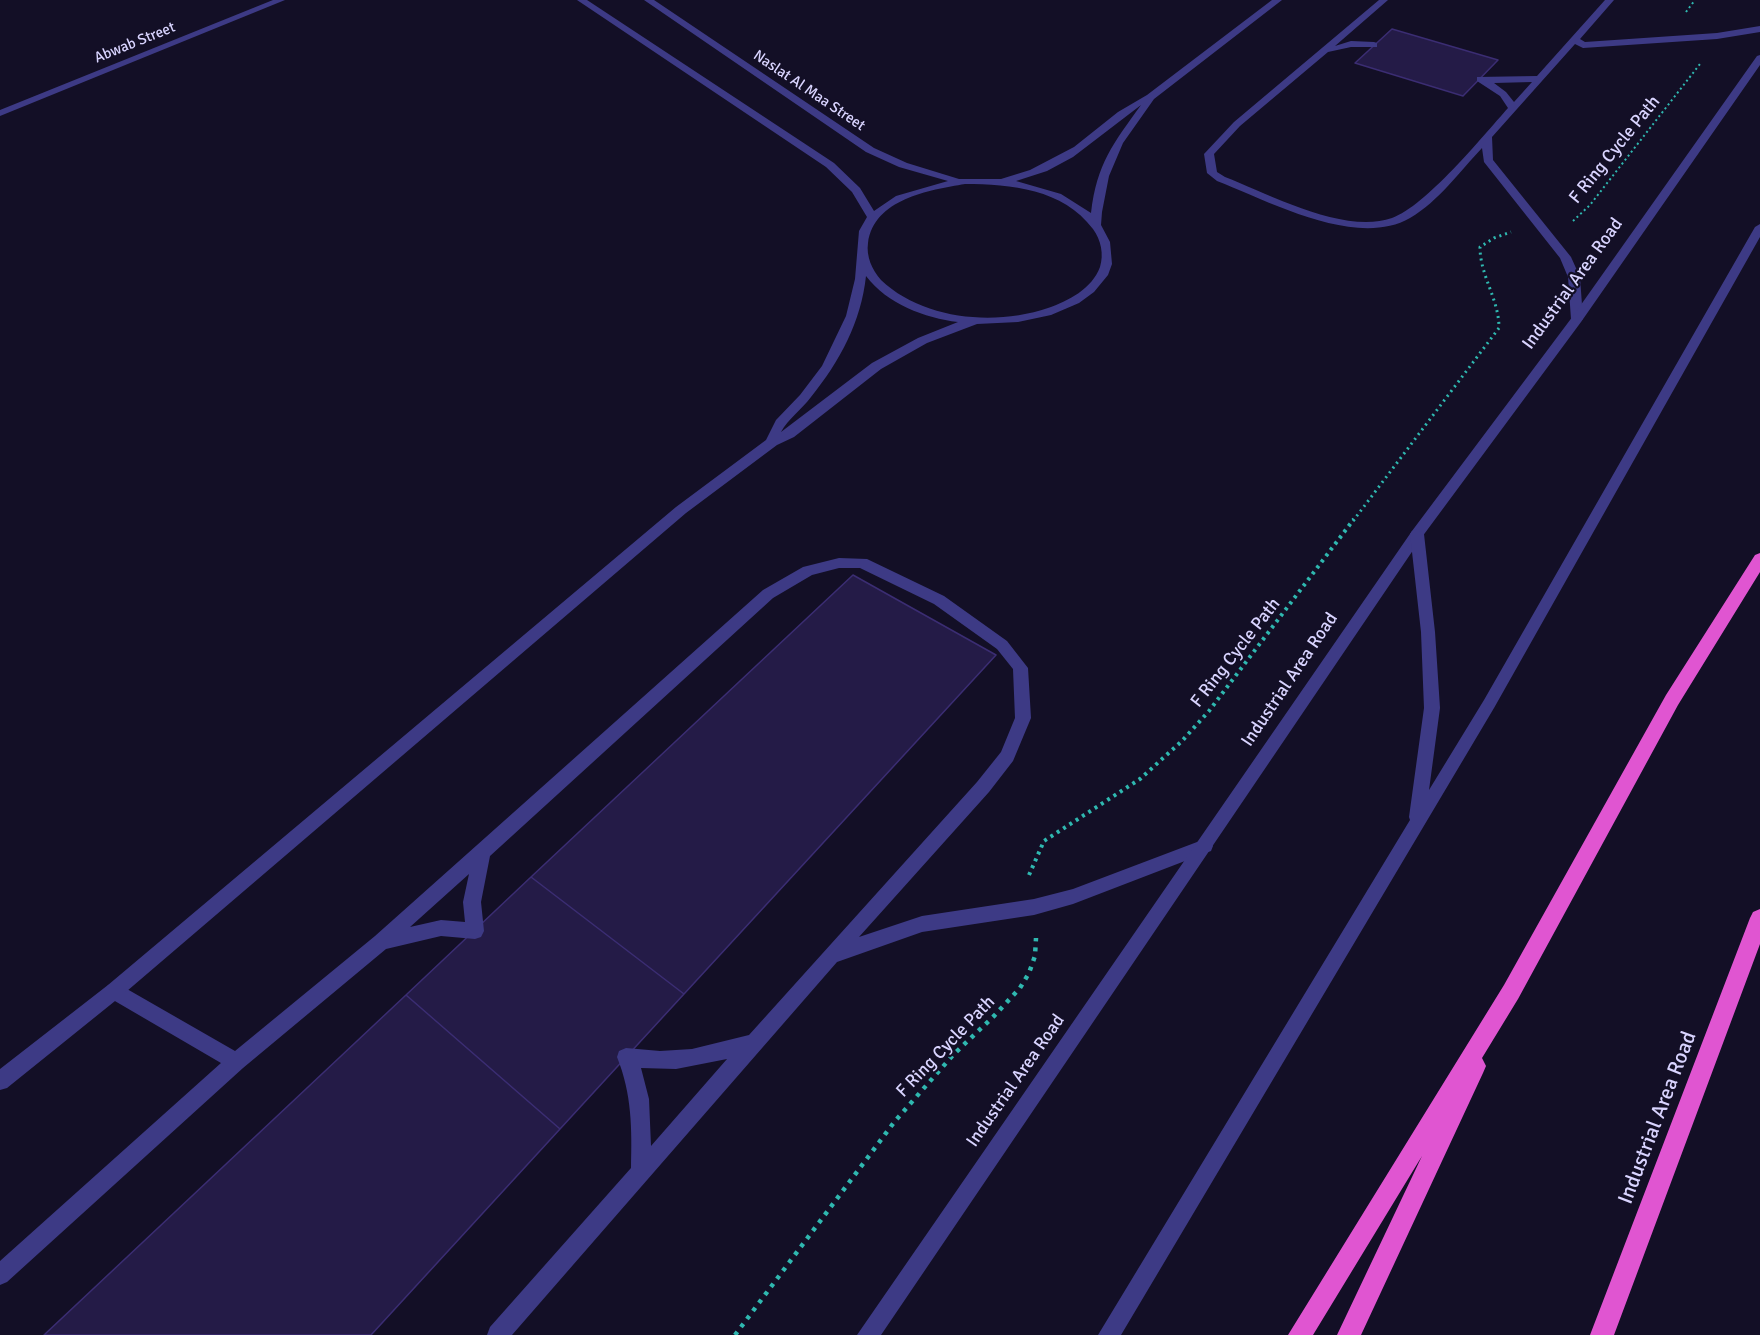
<!DOCTYPE html>
<style>
body{margin:0}
canvas{display:block;background:#130f26}
</style>
<canvas width="1760" height="1335"></canvas>
<script>
const ctx = document.querySelector('canvas').getContext('2d');
ctx.lineJoin = 'round';
function fillPath(path, color) { ctx.fillStyle = color; ctx.fill(path, 'evenodd'); }
function stroke(path, color, width, dash) { ctx.strokeStyle = color; ctx.lineWidth = width; ctx.lineCap = dash ? 'butt' : 'round'; ctx.setLineDash(dash || []); ctx.stroke(path); }
function drawText(font, color, halo, rows, align = 'center') {
  ctx.font = font + ' Signika,sans-serif'; ctx.lineWidth = 4.5; ctx.setLineDash([]); ctx.textBaseline = 'middle'; ctx.strokeStyle = halo; ctx.fillStyle = color; for (const [text, x, y, turn = 0] of rows) {
    ctx.save(); ctx.translate(x, y); ctx.rotate((+turn || 0) * Math.PI / 180); ctx.textAlign = isNaN(turn) ? turn : align; if (halo) ctx.strokeText(text, 0, 0); ctx.fillText(text, 0, 0); ctx.restore();
  }
}
const building = new Path2D(`
 M 1392,29 L 1498,60 L 1463,96 L 1355,63 Z
 M 853,575 L 996,655 L 684,994 L 531,877 Z
 M 531,877 L 684,994 L 560,1129 L 406,995 Z
 M 406,995 L 560,1129 L 371,1335 L 44,1335 Z`);
fillPath(building, '#241b47');
stroke(building, '#3b2d73', 1.5);
stroke(new Path2D(`
 M 1686,12 L 1695,0
 M 1573,221 L 1590,205 L 1700,64`), '#2fb8b0', 2, [2, 3]);
stroke(new Path2D(`
 M 1353,521 L 1499,328 C 1499,299 1480,276 1480,247 L 1494,238 L 1511,232`), '#2fb8b0', 3, [2, 4]);
stroke(new Path2D(`
 M 1029,875 L 1044,841 L 1140,779 L 1182,741 L 1209,711 L 1354,519`), '#2fb8b0', 4, [3, 4.5]);
stroke(new Path2D(`
 M 735,1335 L 895,1121 L 954,1054 L 994,1016 L 1020,988 L 1029,973 L 1035,956 L 1036,938`), '#2fb8b0', 4.5, [4, 6]);
fillPath(new Path2D(`
 M 1379,0 L 1388,0 L 1335,46 L 1351,41 L 1374,42 L 1377,43 L 1377,47 L 1351,47 L 1328,52 L 1240,126 L 1214,154 L 1217,172 L 1225,177 C 1269,194 1344,235 1392,218 C 1426,206 1482,137 1508,108 L 1500,96 L 1477,81 L 1477,77 L 1537,76 L 1605,0 L 1614,0 L 1580,39 L 1585,42 L 1717,33 L 1760,26 L 1760,32 L 1717,39 L 1583,48 L 1575,44 L 1492,137 L 1493,160 L 1571,257 L 1580,277 L 1583,319 L 1577,323 L 1571,319 L 1568,277 L 1560,258 L 1484,162 L 1482,148 C 1460,171 1439,201 1410,218 C 1356,249 1269,201 1217,181 L 1207,173 L 1204,154 L 1234,122 ZM 1532,82 L 1514,102 L 1506,92 L 1494,83 Z
 M 839,558 L 867,559 L 944,596 L 1007,641 L 1028,668 L 1031,718 L 1013,761 L 989,792 L 859,937 L 922,916 L 1034,899 L 1073,889 L 1205,839 L 1211,841 L 1213,846 L 1211,851 L 1073,904 L 1034,915 L 922,932 L 837,962 L 512,1335 L 487,1335 L 490,1327 L 631,1168 C 632,1129 632,1094 617,1057 L 619,1051 L 626,1048 L 660,1051 L 692,1049 L 749,1035 L 977,782 L 1001,752 L 1015,718 L 1013,669 L 997,649 L 934,604 L 860,568 L 839,568 L 812,575 L 773,598 L 490,856 L 481,902 L 484,931 L 481,937 L 475,939 L 441,936 L 386,949 L 243,1068 L 7,1282 L 0,1285 L 0,1261 L 221,1063 L 108,997 L 105,991 L 108,985 L 114,983 L 120,985 L 235,1051 L 375,936 L 763,590 L 803,567 ZM 469,874 L 463,902 L 465,922 L 441,920 L 410,927 ZM 727,1059 L 651,1146 L 649,1099 L 641,1068 L 676,1069 Z`), '#3d3a85');
fillPath(new Path2D(`
 M 273,0 L 285,0 L 0,116 L 0,110 Z
 M 577,0 L 587,0 L 834,163 L 860,188 L 874,211 L 896,196 L 948,181 L 899,167 L 866,152 L 644,0 L 654,0 L 874,148 L 907,163 L 959,179 L 1001,179 L 1030,170 L 1074,147 L 1118,112 L 1147,95 L 1272,0 L 1282,0 L 1154,99 L 1123,143 L 1109,176 L 1102,212 L 1101,225 L 1110,242 L 1112,264 L 1108,275 L 1094,292 L 1079,303 L 1051,315 L 1018,322 L 977,324 L 927,343 L 881,369 L 794,437 L 777,445 L 686,513 L 120,997 L 7,1088 L 0,1090 L 0,1069 L 108,985 L 676,507 L 766,440 L 776,420 L 800,395 L 822,366 L 846,316 L 855,279 L 859,231 L 867,217 L 852,192 L 826,167 ZM 1141,105 C 1113,144 1097,163 1091,213 L 1061,194 L 1016,181 L 1047,171 L 1073,157 ZM 965,184 C 1011,184 1063,189 1093,229 C 1101,240 1104,254 1100,267 C 1092,289 1068,301 1048,308 C 995,326 923,320 881,280 C 872,270 866,256 868,243 C 874,199 929,190 965,184 ZM 866,276 C 887,304 925,318 958,322 L 918,338 L 872,363 L 781,432 C 788,419 802,409 811,397 C 840,361 861,322 866,276 Z
 M 1760,55 L 1760,65 L 1581,322 L 1422,537 L 881,1335 L 857,1335 L 1412,531 L 1573,316 L 1757,56 Z`), '#3d3a85');
fillPath(new Path2D(`
 M 1760,224 L 1760,237 L 1494,708 L 1121,1335 L 1098,1335 L 1410,820 L 1409,817 L 1424,708 L 1421,632 L 1410,534 L 1412,531 L 1417,529 L 1424,534 L 1435,632 L 1440,708 L 1429,790 L 1484,700 L 1755,227 Z`), '#3d3a85');
fillPath(new Path2D(`
 M 1760,553 L 1760,572 L 1678,705 L 1518,999 L 1482,1058 L 1486,1066 L 1483,1073 L 1361,1335 L 1337,1335 L 1422,1156 L 1313,1335 L 1288,1335 L 1504,985 L 1666,695 L 1755,555 Z
 M 1760,909 L 1760,944 L 1614,1335 L 1590,1335 L 1750,918 L 1753,912 Z`), '#e055d1');
drawText('15px', '#d9d4ff', '#130f26', [
 ["Abwab Street",135,43,-22],
 ["Naslat Al Maa Street",809,91,34]
]);
drawText('18px', '#d9d4ff', '#130f26', [
 ["F Ring Cycle Path",1615,150,-51],
 ["Industrial Area Road",1573,284,-54],
 ["F Ring Cycle Path",1236,653,-52],
 ["Industrial Area Road",1290,680,-56],
 ["F Ring Cycle Path",946,1047,-46],
 ["Industrial Area Road",1016,1081,-55]
]);
drawText('21px', '#d9d4ff', '#130f26', [
 ["Industrial Area Road",1658,1118,-69]
]);
</script>
